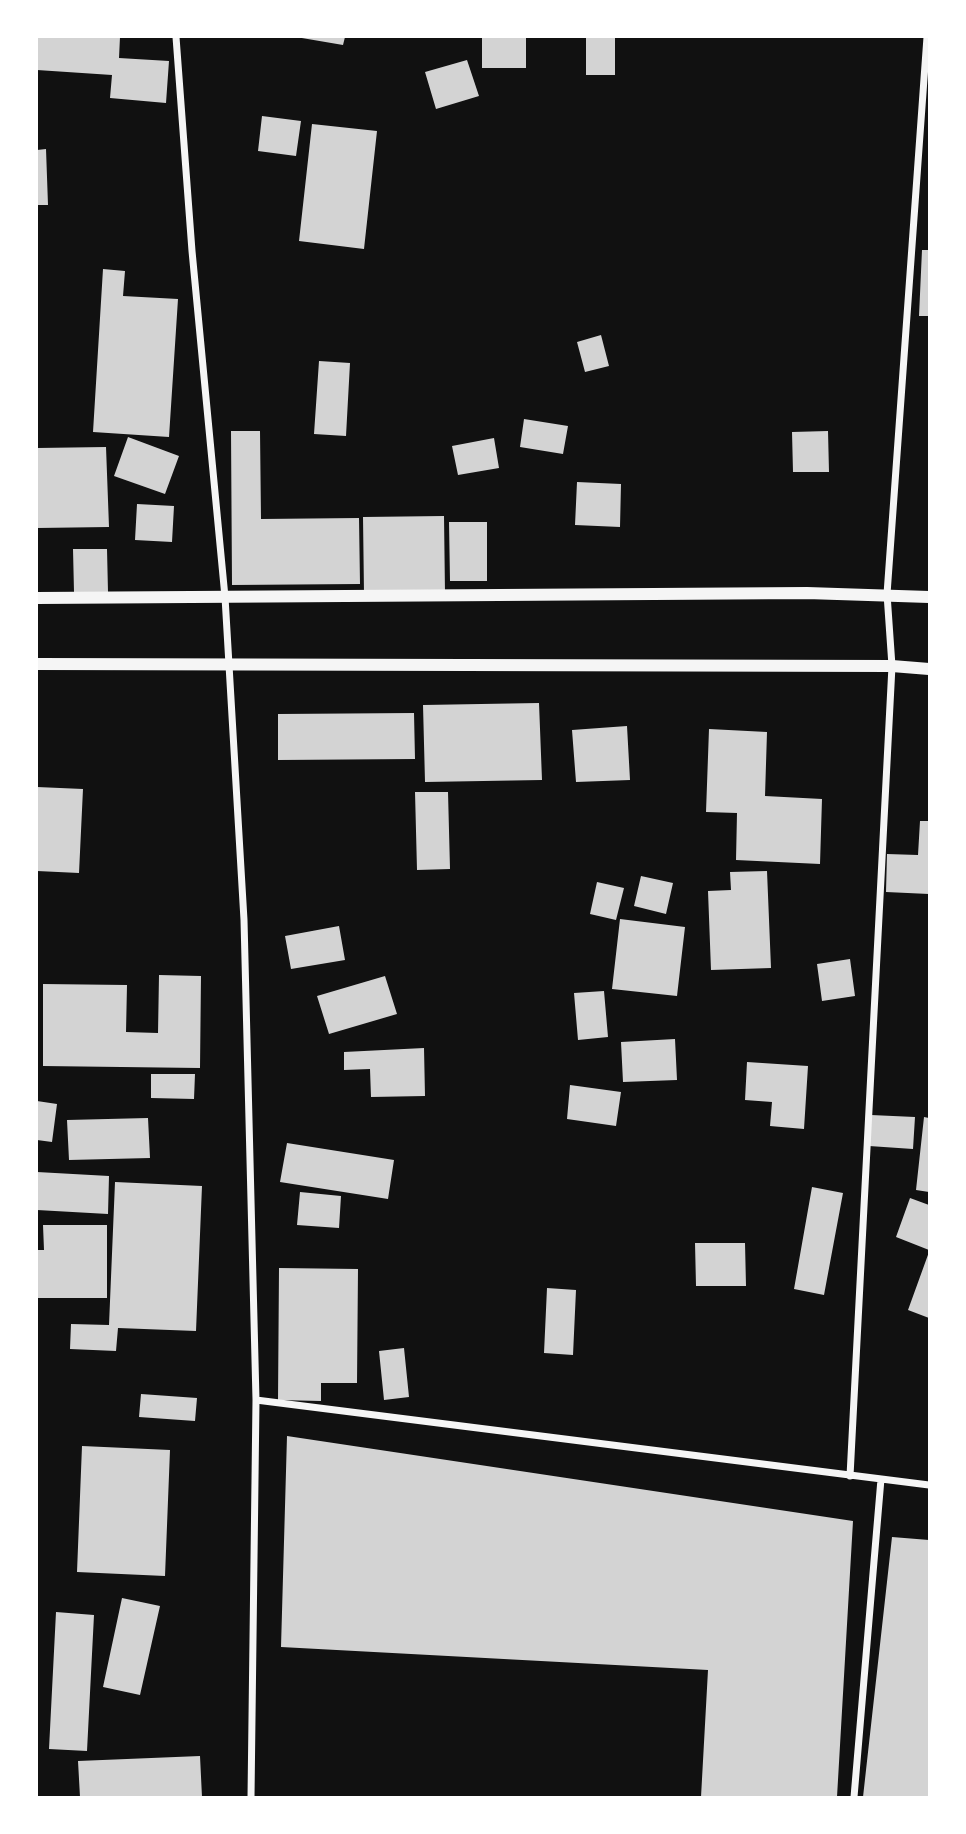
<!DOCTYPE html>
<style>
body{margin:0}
#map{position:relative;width:966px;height:1834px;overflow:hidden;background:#111;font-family:"Noto Sans",sans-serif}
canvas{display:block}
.frame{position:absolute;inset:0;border:38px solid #fff;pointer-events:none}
</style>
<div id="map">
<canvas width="966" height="1834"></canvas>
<div class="frame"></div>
</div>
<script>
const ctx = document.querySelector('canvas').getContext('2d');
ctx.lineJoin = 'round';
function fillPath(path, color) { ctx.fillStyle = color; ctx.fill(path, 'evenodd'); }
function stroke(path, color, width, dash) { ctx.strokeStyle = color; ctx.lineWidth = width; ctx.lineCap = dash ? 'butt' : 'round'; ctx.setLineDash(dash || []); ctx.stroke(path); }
fillPath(new Path2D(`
 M 37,37 L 120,37 L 119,58 L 169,61 L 166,103 L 110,98 L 112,75 L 37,70 Z
 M 296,37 L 345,37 L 343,45 Z
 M 482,37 L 526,37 L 526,68 L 482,68 Z
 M 586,37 L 615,37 L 615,75 L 586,75 Z
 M 467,60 L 479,96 L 436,109 L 425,72 Z
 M 262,116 L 301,121 L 296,156 L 258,151 Z
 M 312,124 L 377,131 L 364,249 L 299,241 Z
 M 46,149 L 48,205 L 37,205 L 37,150 Z
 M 922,250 L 929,250 L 929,316 L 919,316 Z
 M 103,269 L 125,271 L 123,296 L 178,299 L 169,437 L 93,432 Z
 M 601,335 L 609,366 L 585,372 L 577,342 Z
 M 319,361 L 350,363 L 346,436 L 314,434 Z
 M 524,419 L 568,426 L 563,454 L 520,447 Z
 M 231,431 L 260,431 L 261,519 L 359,518 L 360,584 L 232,585 Z
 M 828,431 L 829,472 L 793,472 L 792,432 Z
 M 128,437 L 179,456 L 165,494 L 114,476 Z
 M 494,438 L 499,468 L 458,475 L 452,446 Z
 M 106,447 L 109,527 L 37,528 L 37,448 Z
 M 577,482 L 621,484 L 620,527 L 575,525 Z
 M 137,504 L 174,506 L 172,542 L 135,540 Z
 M 444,516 L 445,593 L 364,594 L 363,517 Z
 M 449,522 L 487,522 L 487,581 L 450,581 Z
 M 73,549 L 107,549 L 108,592 L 74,592 Z
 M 539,703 L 542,780 L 425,782 L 423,705 Z
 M 414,713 L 415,759 L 278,760 L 278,714 Z
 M 627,726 L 630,780 L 576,782 L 572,730 Z
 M 709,729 L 767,732 L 765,796 L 822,799 L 820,864 L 736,860 L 737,813 L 706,812 Z
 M 37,787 L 83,789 L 79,873 L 37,871 Z
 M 415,792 L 448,792 L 450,869 L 417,870 Z
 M 920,821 L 929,821 L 929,894 L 886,892 L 887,854 L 918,855 Z
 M 767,871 L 771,968 L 711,970 L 708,891 L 731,890 L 730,872 Z
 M 641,876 L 673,883 L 666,914 L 634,906 Z
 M 597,882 L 624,888 L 616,920 L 590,914 Z
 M 620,919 L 685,927 L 677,996 L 612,989 Z
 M 339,926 L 345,960 L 291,969 L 285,936 Z
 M 850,959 L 855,996 L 822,1001 L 817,964 Z
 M 159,975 L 201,976 L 200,1068 L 43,1066 L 43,984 L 127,985 L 126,1032 L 158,1033 Z
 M 385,976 L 397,1014 L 329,1034 L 317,996 Z
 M 604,991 L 608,1037 L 578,1040 L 574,993 Z
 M 675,1039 L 677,1080 L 623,1082 L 621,1042 Z
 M 424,1048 L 425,1096 L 371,1097 L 370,1069 L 344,1070 L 344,1052 Z
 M 747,1062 L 808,1066 L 804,1129 L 770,1126 L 772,1102 L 745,1100 Z
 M 151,1074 L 195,1074 L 194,1099 L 151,1098 Z
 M 570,1085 L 621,1092 L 616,1126 L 567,1119 Z
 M 37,1101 L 57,1104 L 52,1142 L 37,1140 Z
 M 871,1115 L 915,1117 L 913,1149 L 869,1146 Z
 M 924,1117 L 929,1118 L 929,1192 L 916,1190 Z
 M 148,1118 L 150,1158 L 69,1160 L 67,1120 Z
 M 287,1143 L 394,1160 L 388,1199 L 280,1182 Z
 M 37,1172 L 109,1176 L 108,1214 L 37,1210 Z
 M 115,1182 L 202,1186 L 196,1331 L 118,1328 L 116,1351 L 70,1349 L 71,1324 L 109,1325 Z
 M 812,1187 L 843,1193 L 824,1295 L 794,1289 Z
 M 300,1192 L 341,1196 L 339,1228 L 297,1225 Z
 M 910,1198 L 929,1205 L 929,1250 L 896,1237 Z
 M 43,1225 L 107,1225 L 107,1298 L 37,1298 L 37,1250 L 44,1250 Z
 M 695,1243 L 745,1243 L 746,1286 L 696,1286 Z
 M 929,1252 L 929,1318 L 908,1310 Z
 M 279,1268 L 358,1269 L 357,1383 L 321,1383 L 321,1401 L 278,1400 Z
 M 547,1288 L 576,1290 L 573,1355 L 544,1353 Z
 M 404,1348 L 409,1397 L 384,1400 L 379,1351 Z
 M 141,1394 L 197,1398 L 195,1421 L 139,1417 Z
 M 287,1436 L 853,1521 L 837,1797 L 701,1797 L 708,1670 L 281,1647 Z
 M 82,1446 L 170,1450 L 165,1576 L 77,1572 Z
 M 892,1537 L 929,1540 L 929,1797 L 863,1797 Z
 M 122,1598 L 160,1606 L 140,1695 L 103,1687 Z
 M 56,1612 L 94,1615 L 87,1751 L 49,1749 Z
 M 200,1756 L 202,1797 L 80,1797 L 78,1761 Z`), '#d3d3d3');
stroke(new Path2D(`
 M 176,37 L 192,251 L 225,597 L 244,920 L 256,1400 L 251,1797
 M 256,1400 L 929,1485
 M 850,1476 L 892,666 L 887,594 L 927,37
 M 854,1797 L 881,1479`), '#f5f5f5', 7);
stroke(new Path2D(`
 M 37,598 L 807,593 L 929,597
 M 37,664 L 892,666 L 929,669`), '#f5f5f5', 12);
</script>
